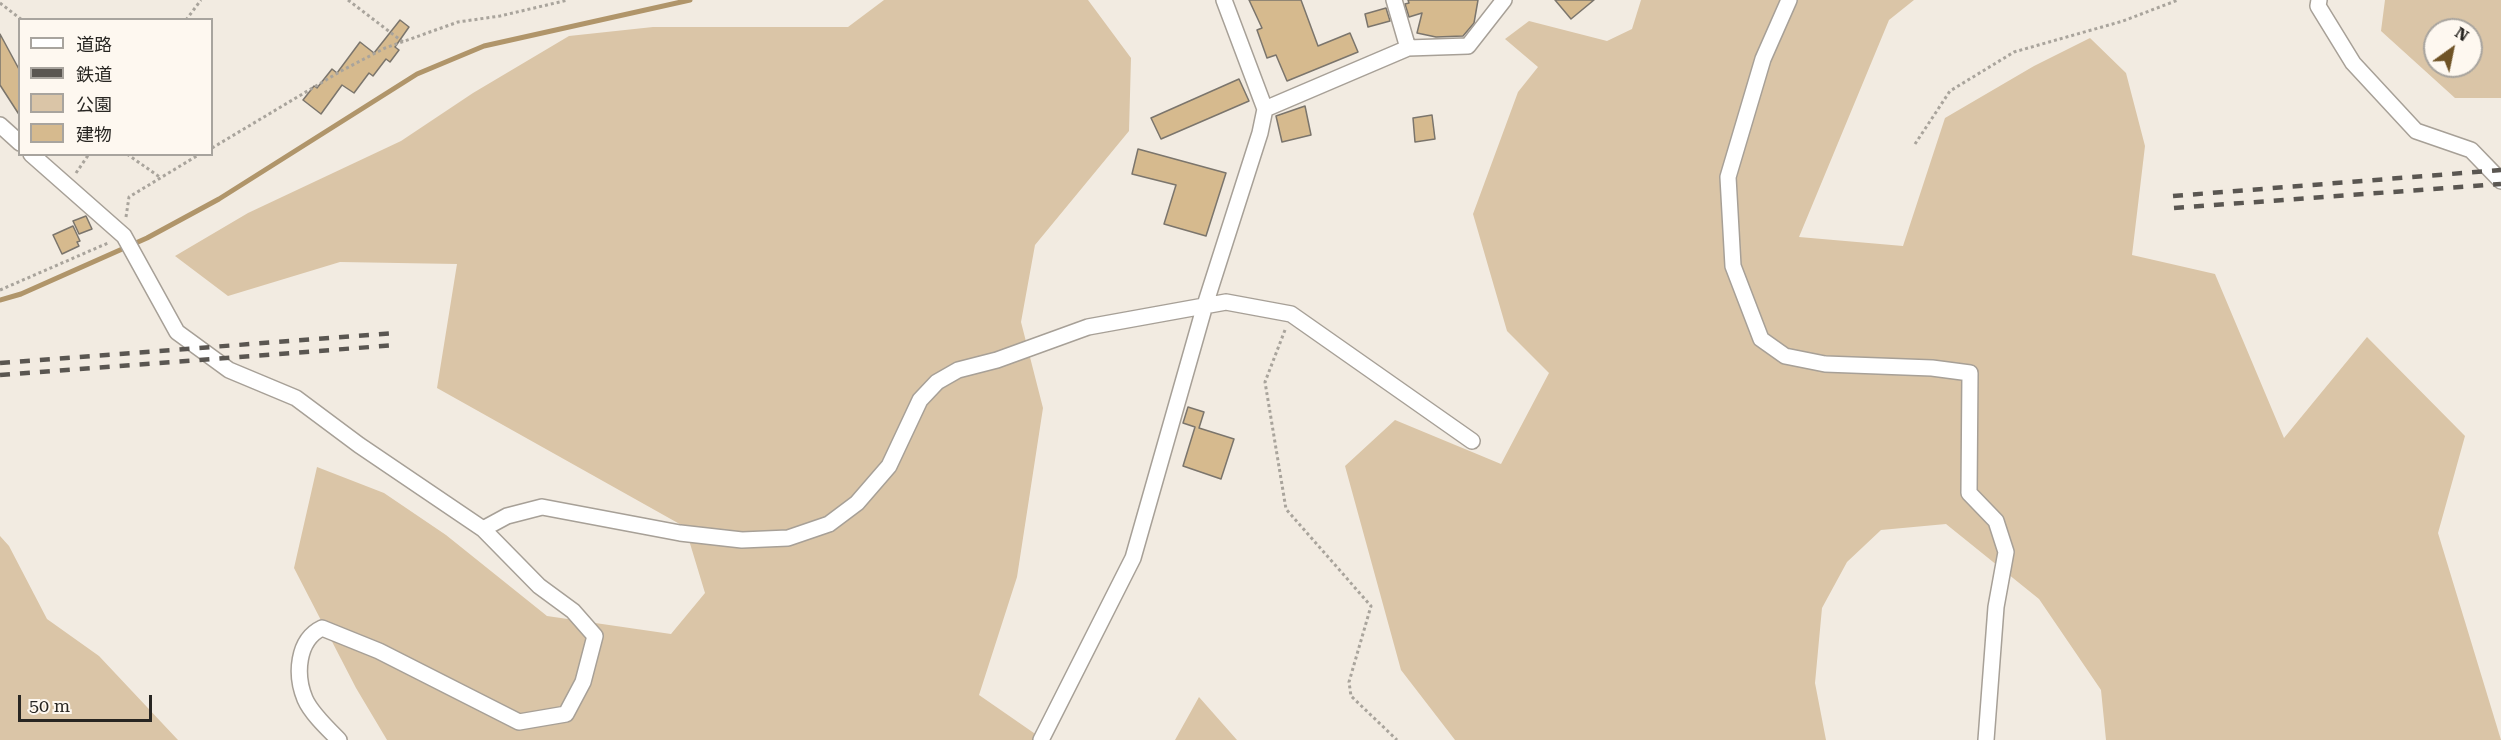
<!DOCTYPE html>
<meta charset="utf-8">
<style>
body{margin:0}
#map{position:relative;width:2501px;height:740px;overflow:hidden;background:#f2ebe1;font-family:"Roboto Serif","Noto Sans JP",serif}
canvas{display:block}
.legend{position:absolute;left:18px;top:18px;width:195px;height:138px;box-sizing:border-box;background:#fef8f0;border:2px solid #a8a49e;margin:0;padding:8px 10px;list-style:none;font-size:18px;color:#282622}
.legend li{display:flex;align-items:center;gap:12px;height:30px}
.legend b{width:30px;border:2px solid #a8a49e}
.north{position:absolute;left:2423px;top:18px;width:60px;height:60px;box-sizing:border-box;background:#fef8f0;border:2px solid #a8a49e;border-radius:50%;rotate:33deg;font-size:16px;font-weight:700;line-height:24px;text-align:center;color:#282622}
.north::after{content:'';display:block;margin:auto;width:21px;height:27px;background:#6f5326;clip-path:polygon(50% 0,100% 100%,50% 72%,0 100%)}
.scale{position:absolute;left:18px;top:695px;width:134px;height:27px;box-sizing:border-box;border:3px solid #282622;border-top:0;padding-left:8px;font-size:18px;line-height:21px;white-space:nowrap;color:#282622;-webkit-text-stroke:4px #fef8f0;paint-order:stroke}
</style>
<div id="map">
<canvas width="2501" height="740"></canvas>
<ul class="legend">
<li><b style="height:8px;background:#fff"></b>道路</li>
<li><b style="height:8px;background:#5a5651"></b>鉄道</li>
<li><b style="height:16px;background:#dac5a7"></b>公園</li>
<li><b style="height:16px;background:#d6ba8e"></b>建物</li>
</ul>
<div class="north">N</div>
<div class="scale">50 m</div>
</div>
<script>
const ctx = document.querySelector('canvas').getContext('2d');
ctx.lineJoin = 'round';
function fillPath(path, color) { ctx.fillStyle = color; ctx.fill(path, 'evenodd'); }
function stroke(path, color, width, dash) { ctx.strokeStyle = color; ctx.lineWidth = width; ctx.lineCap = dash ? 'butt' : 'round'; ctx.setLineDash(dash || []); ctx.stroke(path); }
fillPath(new Path2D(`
 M 884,0 L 1088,0 L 1131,58 L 1129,131 L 1035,245 L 1021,322 L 1043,408 L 1017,577 L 979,695 L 1044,740 L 387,740 L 356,688 L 294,568 L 317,467 L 384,493 L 446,535 L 547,616 L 671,634 L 705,593 L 685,527 L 437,388 L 457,264 L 340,262 L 228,296 L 175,256 L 248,213 L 401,141 L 473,93 L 569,36 L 653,27 L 848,27 Z
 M 1641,0 L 1914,0 L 1889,20 L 1799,237 L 1903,246 L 1945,118 L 2034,66 L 2090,38 L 2126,73 L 2145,146 L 2132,255 L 2215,274 L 2284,438 L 2367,337 L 2465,436 L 2438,533 L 2501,740 L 2106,740 L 2101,690 L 2039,599 L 1946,524 L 1881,530 L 1847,562 L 1822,608 L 1815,683 L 1826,740 L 1455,740 L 1401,670 L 1345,466 L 1395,420 L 1501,464 L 1549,373 L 1507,331 L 1473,214 L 1518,92 L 1538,67 L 1505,39 L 1529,21 L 1607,41 L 1632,29 Z
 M 2385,0 L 2501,0 L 2501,98 L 2455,98 L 2381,31 ZM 2435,30 L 2471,30 L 2471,66 L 2435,66 Z
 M 0,536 L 9,546 L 47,619 L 99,656 L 178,740 L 0,740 Z
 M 1199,697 L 1237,740 L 1175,740 Z`), '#dac5a7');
stroke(new Path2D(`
 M 0,300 L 21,294 L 147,238 L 219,199 L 417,74 L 484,46 L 690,0`), '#b0956a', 5);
const building = new Path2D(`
 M 1249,0 L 1301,0 L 1318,46 L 1350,33 L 1358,52 L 1287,81 L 1276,55 L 1267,58 L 1257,30 L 1262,28 Z
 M 1408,0 L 1478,0 L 1474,23 L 1463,36 L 1436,37 L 1417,33 L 1422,13 L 1409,17 L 1405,4 L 1409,3 Z
 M 1555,0 L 1594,0 L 1571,19 Z
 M 1386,8 L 1390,21 L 1368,27 L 1365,14 Z
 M 400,20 L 409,27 L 395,47 L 399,50 L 390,62 L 386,59 L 373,76 L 369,73 L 354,93 L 342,85 L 321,114 L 303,100 L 314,86 L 317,88 L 332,69 L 337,73 L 360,42 L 374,53 Z
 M 0,34 L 20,71 L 20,116 L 0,85 Z
 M 1239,79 L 1249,101 L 1161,139 L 1151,118 Z
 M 1305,106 L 1311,135 L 1282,142 L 1276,116 Z
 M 1432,115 L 1435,139 L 1415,142 L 1413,118 Z
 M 1138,149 L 1226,173 L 1206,236 L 1164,224 L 1176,185 L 1132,174 Z
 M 86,216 L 92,229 L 79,234 L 73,221 Z
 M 73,226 L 80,241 L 77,242 L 79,246 L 62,254 L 53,235 Z
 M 1188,407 L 1204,412 L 1199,428 L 1234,439 L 1221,479 L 1183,466 L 1195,427 L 1183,423 Z`);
fillPath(building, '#d6ba8e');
stroke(building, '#7b756c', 1.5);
const minor = new Path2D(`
 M 1394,0 L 1408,48 L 1468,46 L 1504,0
 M 1789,0 L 1763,59 L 1728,177 L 1733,266 L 1761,339 L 1785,356 L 1825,364 L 1932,368 L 1970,373 L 1969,493 L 1996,521 L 2006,552 L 1996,607 L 1986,740
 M 2319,0 L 2318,6 L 2353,63 L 2416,131 L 2471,150 L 2501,181
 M 1265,109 L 1408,48
 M 0,125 L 20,143
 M 31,154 L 124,236 L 177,332 L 229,370 L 296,398 L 359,445 L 483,529 L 539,586 L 573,611 L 595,636 L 583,682 L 566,714 L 519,722 L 379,651 L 322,628 C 297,640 295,675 305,699 C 311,713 328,729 339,740
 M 483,529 L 507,516 L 542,507 L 680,533 L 742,540 L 788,538 L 829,524 L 857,503 L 889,466 L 920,400 L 937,382 L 958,370 L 997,360 L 1088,327 L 1226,302 L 1291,314 L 1472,441
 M 1041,740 L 1133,558 L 1205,305 L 1260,133 L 1265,109 L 1224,0`);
stroke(minor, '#a7a097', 18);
stroke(new Path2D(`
 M 348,0 L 403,42
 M 0,3 L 22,20
 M 186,20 L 201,0
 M 1915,144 L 1950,91 L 2014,52 L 2123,21 L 2178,0
 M 212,148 L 341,71 L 385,48 L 458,22 L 500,16 L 568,0
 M 127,154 L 161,178
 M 76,173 L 89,154
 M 126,217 L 129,197 L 200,154
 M 0,290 L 108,243
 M 1285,330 L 1265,382 L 1286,509 L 1371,606 L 1349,682 L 1351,696 L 1397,740`), '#a9a49c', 3, [3, 3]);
stroke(minor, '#fff', 15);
stroke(new Path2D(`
 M 2173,196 L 2501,170
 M 2174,208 L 2501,184
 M 0,363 L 396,333
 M 0,375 L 397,345`), '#5a5651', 4.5, [10, 10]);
</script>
